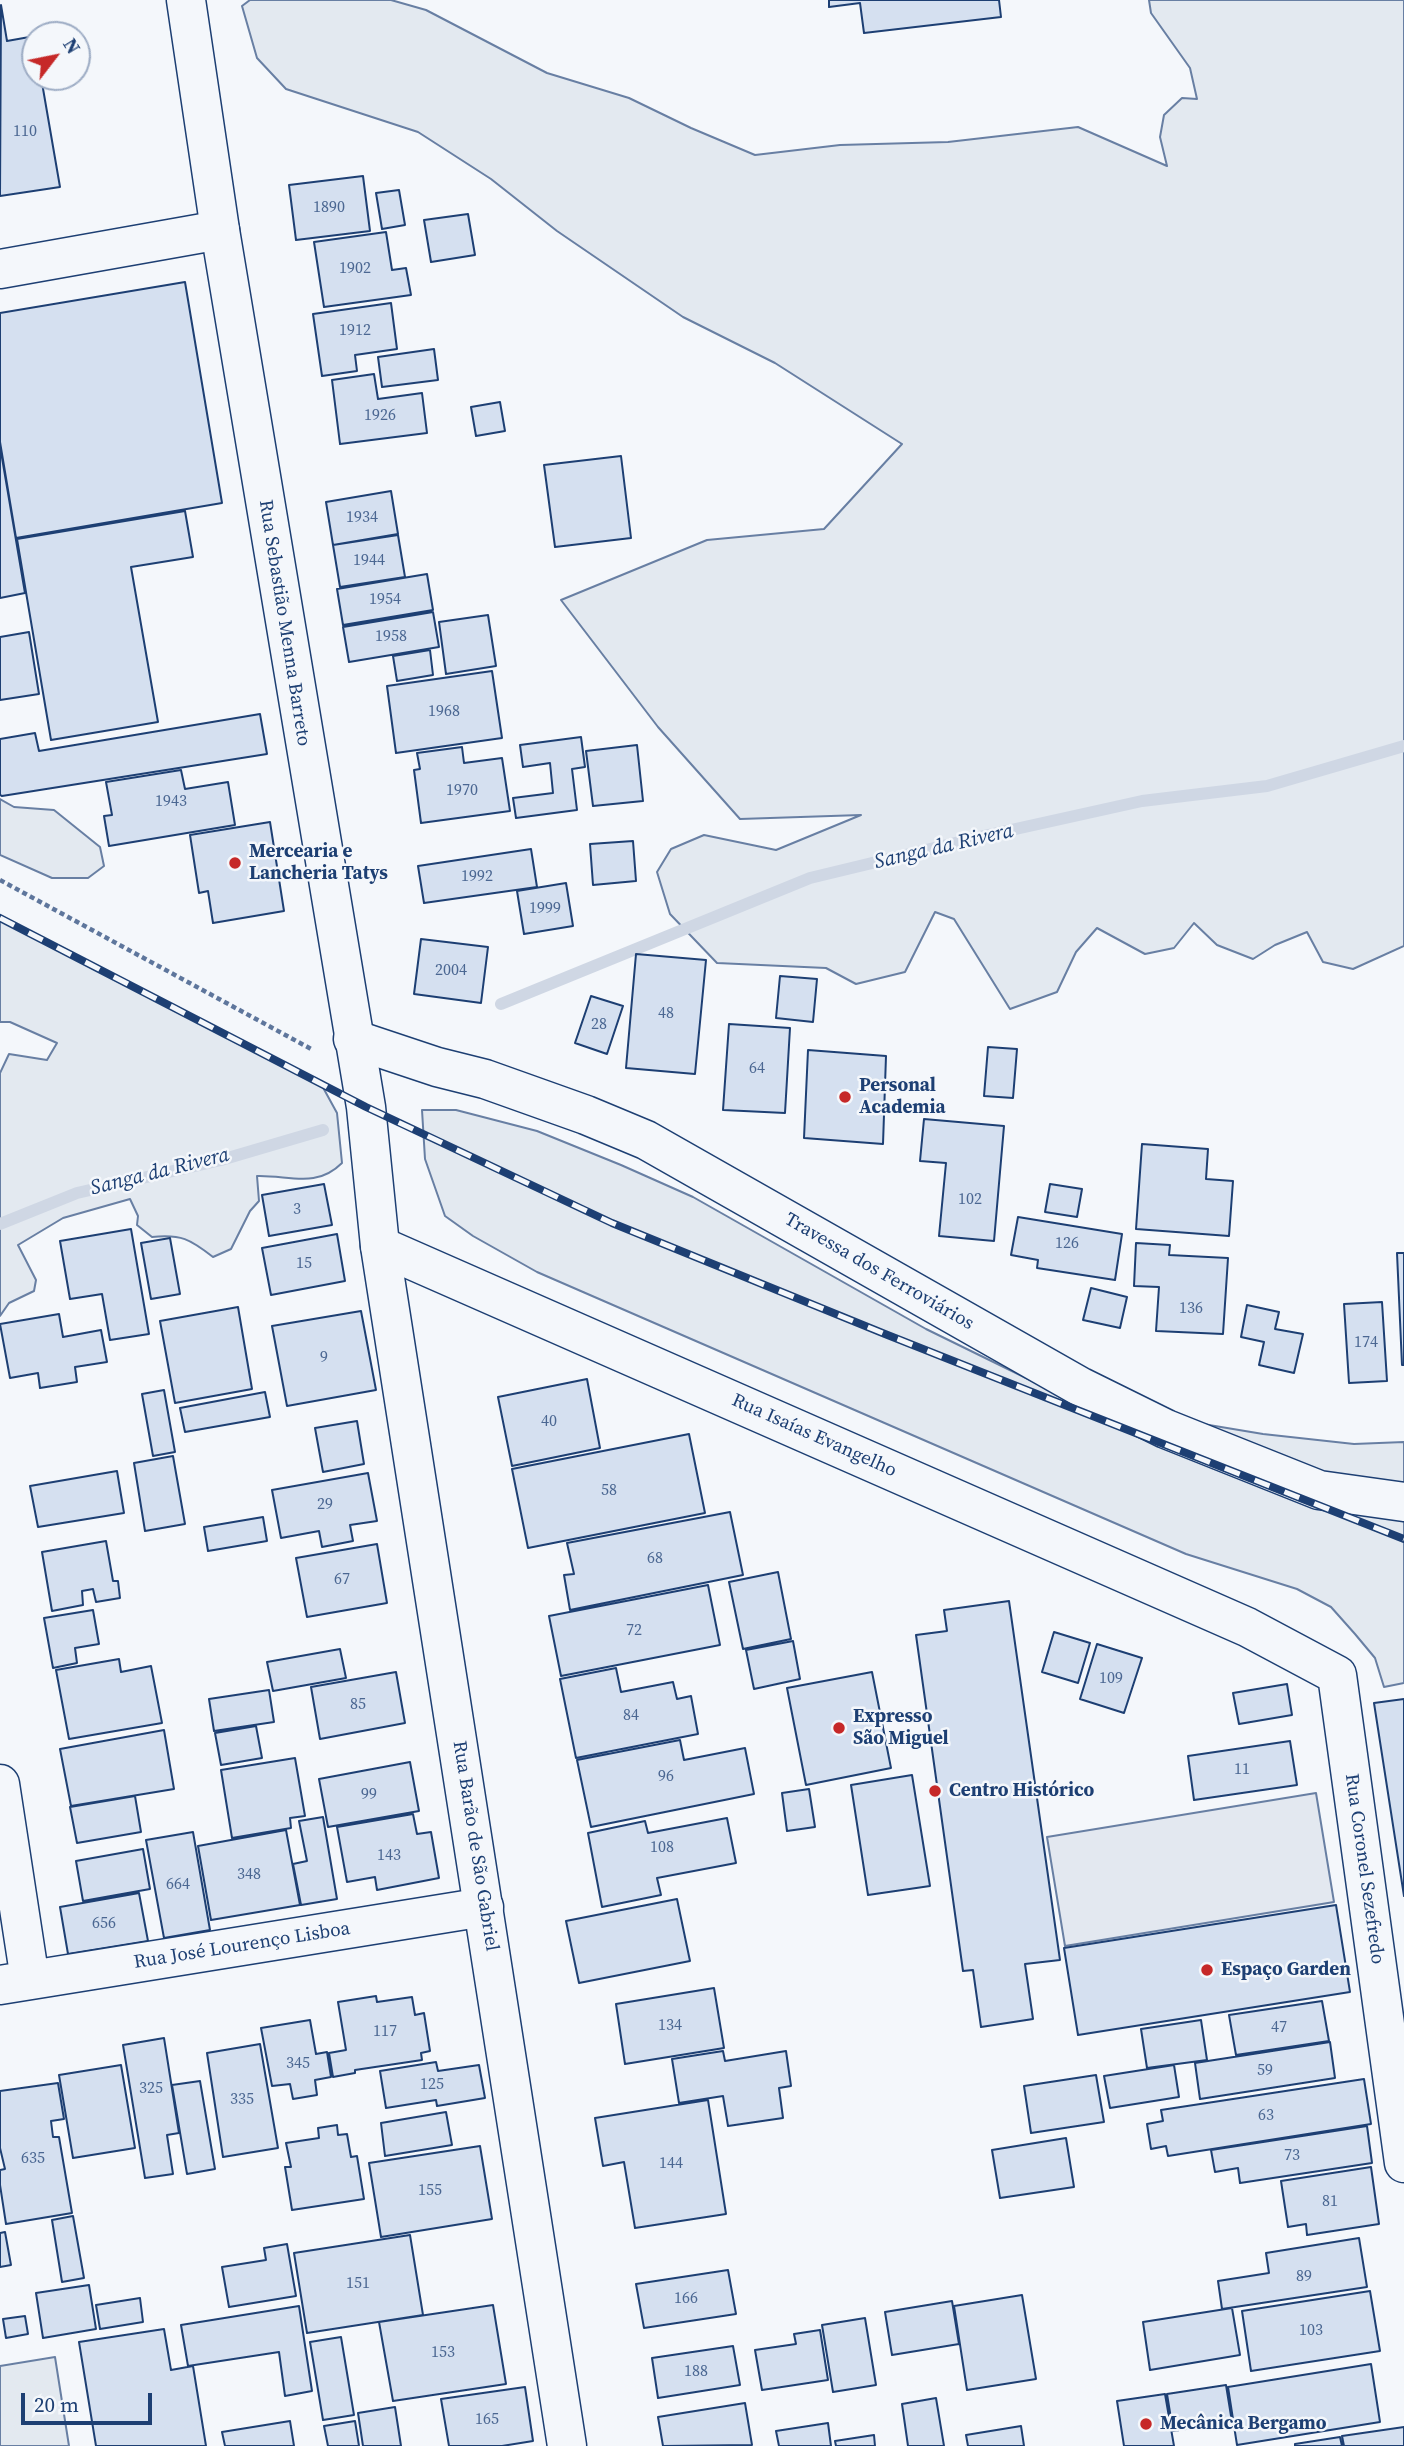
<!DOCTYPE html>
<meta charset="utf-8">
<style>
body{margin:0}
#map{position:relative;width:1404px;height:2446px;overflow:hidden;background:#f4f7fb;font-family:"Source Serif 4",serif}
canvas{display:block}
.north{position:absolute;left:21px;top:21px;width:70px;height:70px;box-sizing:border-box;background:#f4f7fb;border:2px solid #9eadc5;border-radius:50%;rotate:58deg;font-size:19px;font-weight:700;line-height:28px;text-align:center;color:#1d3f73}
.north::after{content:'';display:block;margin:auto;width:24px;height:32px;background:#c62828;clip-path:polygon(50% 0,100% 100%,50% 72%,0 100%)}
.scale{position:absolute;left:21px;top:2393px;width:131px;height:32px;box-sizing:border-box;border:4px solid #1d3f73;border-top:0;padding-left:9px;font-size:21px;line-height:24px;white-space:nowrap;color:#1d3f73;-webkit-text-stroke:5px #f4f7fb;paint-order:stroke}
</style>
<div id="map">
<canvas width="1404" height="2446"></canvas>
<div class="north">N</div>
<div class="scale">20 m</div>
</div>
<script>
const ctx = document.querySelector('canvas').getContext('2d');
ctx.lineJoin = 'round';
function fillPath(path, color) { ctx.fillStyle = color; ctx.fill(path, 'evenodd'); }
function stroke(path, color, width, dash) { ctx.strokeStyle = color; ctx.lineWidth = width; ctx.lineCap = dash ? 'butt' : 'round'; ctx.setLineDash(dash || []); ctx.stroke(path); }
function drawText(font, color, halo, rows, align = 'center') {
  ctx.font = font + ' "Source Serif 4",serif'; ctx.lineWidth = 5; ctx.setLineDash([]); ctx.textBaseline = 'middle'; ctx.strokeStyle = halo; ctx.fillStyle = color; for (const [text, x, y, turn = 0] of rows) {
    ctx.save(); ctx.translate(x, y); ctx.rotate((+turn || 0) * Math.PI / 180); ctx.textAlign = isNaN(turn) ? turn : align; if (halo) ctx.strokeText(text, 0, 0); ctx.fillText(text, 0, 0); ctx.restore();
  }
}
const green = new Path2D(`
 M 250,0 L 391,0 L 426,10 L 547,73 L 629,98 L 691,128 L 755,155 L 840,145 L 948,142 L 1078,127 L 1167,166 L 1160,137 L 1164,115 L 1182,98 L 1197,99 L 1190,68 L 1151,13 L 1149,0 L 1404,0 L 1404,946 L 1353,969 L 1323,962 L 1307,932 L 1275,945 L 1253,959 L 1217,945 L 1194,923 L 1174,948 L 1145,954 L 1097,928 L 1076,952 L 1057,992 L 1010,1009 L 954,919 L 935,912 L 905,972 L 856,984 L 826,968 L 717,963 L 670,914 L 657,872 L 671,849 L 704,835 L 776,850 L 861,815 L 740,819 L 658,727 L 561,600 L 707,540 L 824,529 L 902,444 L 775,363 L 683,317 L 557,231 L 491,179 L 418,132 L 286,89 L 257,58 L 242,6 Z
 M 0,799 L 14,807 L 54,810 L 100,847 L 104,866 L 88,878 L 52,878 L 0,855 Z
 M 0,918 L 320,1082 L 337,1113 L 342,1163 C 316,1189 289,1175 257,1176 L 259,1201 L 250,1211 L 231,1249 L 213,1257 C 190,1239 181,1234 152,1237 L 137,1225 L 138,1216 L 130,1199 L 63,1218 L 18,1245 L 36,1280 L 34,1291 L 9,1303 L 0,1316 L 0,1073 L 9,1054 L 47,1060 L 57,1043 L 10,1022 L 0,1022 Z
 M 422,1110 L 456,1110 L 537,1131 L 621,1165 L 693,1197 L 926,1329 L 1073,1401 L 1404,1516 L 1404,1683 L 1384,1687 L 1375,1658 L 1355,1634 L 1331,1607 L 1297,1589 L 1186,1554 L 537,1272 L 473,1236 L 445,1216 L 425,1159 Z
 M 1185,1421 L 1263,1434 L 1354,1444 L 1404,1442 L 1404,1486 L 1312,1479 Z
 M 55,2357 L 69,2446 L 0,2446 L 0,2366 Z`);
fillPath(green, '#e3e9f0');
stroke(green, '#687fa3', 2);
const parking = new Path2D(`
 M 1316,1793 L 1334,1902 L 1065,1946 L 1047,1837 Z`);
fillPath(parking, '#e3e8f0');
stroke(parking, '#687fa3', 2);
stroke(new Path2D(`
 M 501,1004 L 810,878 L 984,836 L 1142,801 L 1267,786 L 1404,746
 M 0,1224 L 77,1193 L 221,1160 L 323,1130`), '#cfd7e4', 12);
const building = new Path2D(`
 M 829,0 L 999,0 L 1001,17 L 864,33 L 860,3 L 829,7 Z
 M 1,5 L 7,41 L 35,36 L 35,77 L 41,77 L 60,187 L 0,196 Z
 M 363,176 L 370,231 L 296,240 L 289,185 Z
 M 399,190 L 405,225 L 382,229 L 376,193 Z
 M 468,214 L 475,255 L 431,262 L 424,220 Z
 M 386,232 L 392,270 L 406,268 L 411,295 L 324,307 L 314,242 Z
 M 185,282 L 222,503 L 16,538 L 0,442 L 0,313 Z
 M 391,303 L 397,349 L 355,355 L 357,371 L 322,376 L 313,314 Z
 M 434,349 L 438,380 L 382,387 L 378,357 Z
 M 374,374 L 378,399 L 422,393 L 427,433 L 340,444 L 332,380 Z
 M 500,402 L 505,431 L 476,436 L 471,407 Z
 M 0,446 L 25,593 L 0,598 Z
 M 621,456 L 631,538 L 555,547 L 544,465 Z
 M 391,491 L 398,534 L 333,545 L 326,502 Z
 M 185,511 L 193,557 L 131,567 L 158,722 L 51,740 L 17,539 Z
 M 398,535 L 405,577 L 340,587 L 333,545 Z
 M 427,574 L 433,610 L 343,625 L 337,589 Z
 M 433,612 L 439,647 L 349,662 L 343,627 Z
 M 488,615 L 496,666 L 446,674 L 439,622 Z
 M 29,632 L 39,694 L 0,700 L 0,637 Z
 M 430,650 L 433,675 L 397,681 L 393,656 Z
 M 492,671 L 502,738 L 396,753 L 387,686 Z
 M 260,714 L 267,754 L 2,796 L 0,795 L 0,739 L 35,733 L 39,751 Z
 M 581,737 L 585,767 L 572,769 L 577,810 L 516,818 L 513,798 L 553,793 L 550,763 L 523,767 L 520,745 Z
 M 637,745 L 643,801 L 593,806 L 586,751 Z
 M 462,747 L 464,763 L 502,758 L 510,811 L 421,823 L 414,770 L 420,769 L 417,753 Z
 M 181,770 L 185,789 L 228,782 L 235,825 L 109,846 L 104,816 L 112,815 L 106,782 Z
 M 270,822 L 284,911 L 213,923 L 208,891 L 199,893 L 190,835 Z
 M 633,841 L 636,881 L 593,885 L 590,844 Z
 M 531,849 L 537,887 L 424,903 L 418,866 Z
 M 566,883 L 573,926 L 524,934 L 517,891 Z
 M 421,939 L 488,947 L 481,1003 L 414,994 Z
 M 636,954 L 706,960 L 695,1074 L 626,1068 Z
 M 780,976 L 817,979 L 813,1022 L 776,1018 Z
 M 591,996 L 623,1006 L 607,1054 L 575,1043 Z
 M 729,1024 L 790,1028 L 785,1113 L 723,1110 Z
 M 988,1047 L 1017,1049 L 1013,1098 L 984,1096 Z
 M 808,1050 L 886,1056 L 883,1144 L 804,1138 Z
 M 924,1119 L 1004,1126 L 994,1241 L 939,1236 L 946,1163 L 920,1161 Z
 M 1142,1144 L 1208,1149 L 1206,1179 L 1233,1181 L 1229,1236 L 1136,1229 Z
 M 324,1184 L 332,1225 L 269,1236 L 262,1195 Z
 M 1050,1184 L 1082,1189 L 1077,1217 L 1045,1212 Z
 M 1018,1217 L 1122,1234 L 1115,1280 L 1037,1268 L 1038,1260 L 1011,1255 Z
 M 131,1229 L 149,1334 L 110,1340 L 102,1294 L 70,1299 L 60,1241 Z
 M 337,1234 L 345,1281 L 271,1295 L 262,1248 Z
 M 170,1238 L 180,1294 L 151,1299 L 141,1243 Z
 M 1136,1243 L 1170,1245 L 1169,1255 L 1228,1258 L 1223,1334 L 1156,1331 L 1159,1287 L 1134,1286 Z
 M 1397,1253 L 1404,1253 L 1404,1365 L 1402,1365 Z
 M 1091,1288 L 1127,1297 L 1120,1328 L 1083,1320 Z
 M 1382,1302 L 1387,1381 L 1349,1383 L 1344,1304 Z
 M 1247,1305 L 1279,1312 L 1275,1329 L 1303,1334 L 1294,1373 L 1259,1365 L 1264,1342 L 1241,1337 Z
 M 238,1307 L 252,1389 L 175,1403 L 160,1321 Z
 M 361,1311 L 376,1390 L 287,1406 L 272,1326 Z
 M 59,1314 L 63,1337 L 101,1330 L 107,1362 L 75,1367 L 77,1382 L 40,1388 L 38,1373 L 10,1378 L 0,1324 Z
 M 587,1379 L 600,1448 L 512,1466 L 498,1397 Z
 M 164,1390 L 175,1452 L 153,1456 L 142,1394 Z
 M 265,1392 L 270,1417 L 185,1432 L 180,1408 Z
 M 357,1421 L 364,1464 L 323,1472 L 315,1428 Z
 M 689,1434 L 705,1513 L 528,1548 L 512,1469 Z
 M 173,1456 L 185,1524 L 145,1531 L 134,1463 Z
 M 117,1471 L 124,1513 L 38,1527 L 30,1486 Z
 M 368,1473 L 377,1521 L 350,1525 L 353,1541 L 322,1547 L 319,1531 L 281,1538 L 272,1490 Z
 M 730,1512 L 743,1575 L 570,1610 L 564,1575 L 574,1574 L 567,1543 Z
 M 263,1517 L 267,1541 L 208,1551 L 204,1527 Z
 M 106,1541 L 113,1581 L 118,1581 L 120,1598 L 96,1602 L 93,1589 L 82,1591 L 83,1605 L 52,1611 L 42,1552 Z
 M 377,1544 L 387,1603 L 307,1617 L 296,1558 Z
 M 778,1572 L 791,1639 L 743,1649 L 729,1582 Z
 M 708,1585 L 720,1645 L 561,1676 L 549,1616 Z
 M 1009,1601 L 1060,1960 L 1025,1964 L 1033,2019 L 981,2027 L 973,1970 L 963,1971 L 916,1635 L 947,1631 L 944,1610 Z
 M 93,1610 L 99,1644 L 75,1648 L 77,1663 L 53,1668 L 44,1618 Z
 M 1054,1632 L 1090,1643 L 1078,1683 L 1042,1672 Z
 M 793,1641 L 800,1679 L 754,1689 L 746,1650 Z
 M 1097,1644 L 1142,1658 L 1124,1713 L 1080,1699 Z
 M 340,1649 L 346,1678 L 273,1691 L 267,1662 Z
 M 119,1659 L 121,1672 L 151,1666 L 162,1723 L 69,1739 L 56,1670 Z
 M 616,1668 L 621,1692 L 673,1682 L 677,1699 L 691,1696 L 698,1734 L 576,1758 L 560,1679 Z
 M 396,1672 L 405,1723 L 320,1739 L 311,1687 Z
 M 872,1672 L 891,1768 L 806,1785 L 787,1688 Z
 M 1287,1684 L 1292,1715 L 1239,1724 L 1233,1693 Z
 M 269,1690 L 274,1722 L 214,1731 L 209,1699 Z
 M 1404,1699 L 1404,1896 L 1374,1703 Z
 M 256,1726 L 262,1758 L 221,1765 L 215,1733 Z
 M 164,1730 L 174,1789 L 71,1806 L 60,1749 Z
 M 680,1740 L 684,1760 L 745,1748 L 754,1794 L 591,1827 L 577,1760 Z
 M 1290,1741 L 1297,1785 L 1194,1800 L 1188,1756 Z
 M 295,1758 L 305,1816 L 290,1818 L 291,1828 L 232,1838 L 221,1770 Z
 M 410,1762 L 419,1811 L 328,1827 L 319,1779 Z
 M 912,1775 L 930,1886 L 868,1895 L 851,1785 Z
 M 809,1789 L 815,1827 L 787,1831 L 782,1793 Z
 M 135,1796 L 141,1832 L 77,1843 L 70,1807 Z
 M 413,1814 L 417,1834 L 431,1832 L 439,1878 L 377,1890 L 375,1877 L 347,1882 L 337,1827 Z
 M 323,1817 L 337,1899 L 301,1905 L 293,1864 L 307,1861 L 299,1821 Z
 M 727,1818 L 736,1863 L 657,1878 L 661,1895 L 602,1907 L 588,1833 L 645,1821 L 648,1833 Z
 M 286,1830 L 300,1905 L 211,1920 L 198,1846 Z
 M 193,1832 L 210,1930 L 164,1938 L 146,1840 Z
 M 143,1849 L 150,1889 L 83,1901 L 76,1861 Z
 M 139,1893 L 148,1941 L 68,1954 L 60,1907 Z
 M 677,1899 L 690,1961 L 579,1983 L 566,1921 Z
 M 1336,1905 L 1350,1992 L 1078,2035 L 1064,1948 Z
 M 714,1988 L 724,2048 L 625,2064 L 616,2004 Z
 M 376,1996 L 377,2002 L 412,1997 L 415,2015 L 424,2013 L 430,2051 L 421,2053 L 422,2060 L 355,2070 L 355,2073 L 333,2077 L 329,2053 L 346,2050 L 338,2002 Z
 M 1322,2001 L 1329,2041 L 1236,2055 L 1229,2015 Z
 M 310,2020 L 316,2054 L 327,2052 L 331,2077 L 315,2080 L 317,2095 L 293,2099 L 290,2084 L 272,2086 L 261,2028 Z
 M 1201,2020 L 1207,2060 L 1147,2068 L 1141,2029 Z
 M 164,2038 L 179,2133 L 167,2135 L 173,2174 L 145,2178 L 123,2045 Z
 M 1330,2042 L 1335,2078 L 1200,2099 L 1195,2063 Z
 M 260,2044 L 278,2148 L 223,2157 L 207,2053 Z
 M 723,2051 L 725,2061 L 786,2051 L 791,2086 L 779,2088 L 783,2118 L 728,2126 L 723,2096 L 679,2103 L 672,2059 Z
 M 436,2062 L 438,2071 L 479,2065 L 485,2098 L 437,2106 L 436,2100 L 386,2108 L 380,2071 Z
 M 121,2065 L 135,2148 L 73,2158 L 59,2075 Z
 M 1174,2065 L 1179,2097 L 1110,2108 L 1104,2076 Z
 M 1096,2075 L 1104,2122 L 1031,2133 L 1024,2086 Z
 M 1364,2079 L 1371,2124 L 1168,2156 L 1166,2146 L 1151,2149 L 1147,2124 L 1163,2121 L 1161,2110 Z
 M 200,2081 L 215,2169 L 187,2174 L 172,2085 Z
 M 58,2083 L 64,2119 L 51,2121 L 53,2137 L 59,2137 L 72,2213 L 6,2224 L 0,2185 L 0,2170 L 5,2169 L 0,2148 L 0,2091 Z
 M 708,2100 L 726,2214 L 635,2228 L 624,2162 L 603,2166 L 595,2118 Z
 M 446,2112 L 452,2145 L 385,2156 L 381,2123 Z
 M 337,2125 L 338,2135 L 347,2134 L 351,2157 L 357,2156 L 364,2199 L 292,2210 L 285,2167 L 291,2167 L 286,2143 L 319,2138 L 318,2128 Z
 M 1367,2126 L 1372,2163 L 1240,2183 L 1238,2168 L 1215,2172 L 1211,2150 Z
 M 1066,2138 L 1074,2187 L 1000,2198 L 992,2150 Z
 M 480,2146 L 492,2219 L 381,2237 L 369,2163 Z
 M 1371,2167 L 1379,2224 L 1307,2235 L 1306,2224 L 1288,2227 L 1281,2181 Z
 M 73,2216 L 84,2278 L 62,2282 L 52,2220 Z
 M 5,2232 L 11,2265 L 0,2267 L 0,2233 Z
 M 410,2235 L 423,2315 L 307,2333 L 294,2253 Z
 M 1359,2238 L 1367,2287 L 1222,2309 L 1218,2281 L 1269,2273 L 1266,2253 Z
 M 287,2244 L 296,2296 L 229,2307 L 222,2267 L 266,2260 L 264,2248 Z
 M 728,2270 L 736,2314 L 644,2328 L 636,2284 Z
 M 89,2285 L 96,2329 L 43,2338 L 36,2293 Z
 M 1370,2291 L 1380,2351 L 1251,2371 L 1242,2311 Z
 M 1022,2295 L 1036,2379 L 967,2390 L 954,2306 Z
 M 140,2298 L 143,2322 L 100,2329 L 96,2305 Z
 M 952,2301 L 959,2344 L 892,2355 L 885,2312 Z
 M 493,2305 L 506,2384 L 393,2401 L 379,2322 Z
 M 299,2306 L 312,2391 L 285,2396 L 279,2352 L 188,2366 L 181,2325 Z
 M 1232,2308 L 1240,2355 L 1150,2370 L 1143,2322 Z
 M 25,2316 L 28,2334 L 6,2338 L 3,2319 Z
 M 865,2318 L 876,2385 L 833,2392 L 822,2325 Z
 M 164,2329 L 171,2370 L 193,2366 L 206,2446 L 96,2446 L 79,2342 Z
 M 820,2330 L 828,2380 L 762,2390 L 755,2350 L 796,2344 L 794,2334 Z
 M 341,2337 L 354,2415 L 323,2420 L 310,2342 Z
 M 733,2346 L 740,2385 L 658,2398 L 652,2358 Z
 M 1371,2364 L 1380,2422 L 1237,2445 L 1228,2387 Z
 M 1226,2385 L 1232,2422 L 1173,2431 L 1167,2394 Z
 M 525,2387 L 533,2441 L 502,2446 L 449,2446 L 441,2399 Z
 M 1165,2394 L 1174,2446 L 1124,2446 L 1117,2401 Z
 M 936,2398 L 944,2446 L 908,2446 L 902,2404 Z
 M 745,2403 L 752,2445 L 663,2446 L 658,2417 Z
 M 395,2407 L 401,2446 L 363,2446 L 358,2413 Z
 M 290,2421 L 294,2446 L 225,2446 L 222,2432 Z
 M 355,2421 L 359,2446 L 328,2446 L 324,2426 Z
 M 828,2423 L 831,2446 L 779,2446 L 776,2431 Z
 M 1021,2426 L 1024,2446 L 968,2446 L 966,2435 Z
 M 1404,2427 L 1404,2446 L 1344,2446 L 1342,2436 Z
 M 874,2435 L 875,2446 L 836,2446 L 835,2441 Z
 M 1340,2437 L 1342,2446 L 1295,2446 L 1295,2444 Z`);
fillPath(building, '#d5e0f0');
stroke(building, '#1d3f73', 2);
const minor = new Path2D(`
 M 0,269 L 220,230
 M 353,1039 L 437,1067 L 485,1079 L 586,1115 L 646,1140 L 1081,1387 L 1166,1429 L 1319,1490 L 1404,1502
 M 380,1246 L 1247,1627 L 1337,1675 L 1404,2163
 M 0,1784 L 30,1980
 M 0,1985 L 484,1907`);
const secondary = new Path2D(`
 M 186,0 L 220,230 L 366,1107 L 380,1246 L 567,2446`);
stroke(minor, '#1d3f73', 41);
stroke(secondary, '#1d3f73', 41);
stroke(new Path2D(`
 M 0,880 L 313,1050`), '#5e769c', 4.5, [5, 3.5]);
stroke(minor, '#f4f7fb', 38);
stroke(secondary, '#f4f7fb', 38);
const rail = new Path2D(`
 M 0,918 L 366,1107 L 612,1223 L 885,1334 L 1404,1539`);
stroke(rail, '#1d3f73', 8);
stroke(rail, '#f4f7fb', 5, [16]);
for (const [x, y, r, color] of [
 [235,863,7,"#c62828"],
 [845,1097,7,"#c62828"],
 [839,1728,7,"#c62828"],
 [935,1791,7,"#c62828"],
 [1207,1970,7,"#c62828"],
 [1146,2424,7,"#c62828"]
]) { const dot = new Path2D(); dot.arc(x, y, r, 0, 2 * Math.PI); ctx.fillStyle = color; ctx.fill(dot); stroke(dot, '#f4f7fb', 2.5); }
drawText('16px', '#4b6792', null, [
 ["110",25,132],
 ["1890",329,208],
 ["1902",355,269],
 ["1912",355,331],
 ["1926",380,416],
 ["1934",362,518],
 ["1944",369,561],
 ["1954",385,600],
 ["1958",391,637],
 ["1968",444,712],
 ["1970",462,791],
 ["1943",171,802],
 ["1992",477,877],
 ["1999",545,909],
 ["2004",451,971],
 ["48",666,1014],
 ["28",599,1025],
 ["64",757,1069],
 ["102",970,1200],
 ["3",297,1210],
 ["126",1067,1244],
 ["15",304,1264],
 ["136",1191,1309],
 ["174",1366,1343],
 ["9",324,1358],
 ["40",549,1422],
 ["58",609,1491],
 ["29",325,1505],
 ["68",655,1559],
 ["67",342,1580],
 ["72",634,1631],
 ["109",1111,1679],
 ["85",358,1705],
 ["84",631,1716],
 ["11",1242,1770],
 ["96",666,1777],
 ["99",369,1795],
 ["108",662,1848],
 ["143",389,1856],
 ["348",249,1875],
 ["664",178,1885],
 ["656",104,1924],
 ["134",670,2026],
 ["47",1279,2028],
 ["117",385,2032],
 ["345",298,2064],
 ["59",1265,2071],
 ["125",432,2085],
 ["325",151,2089],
 ["335",242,2100],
 ["63",1266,2116],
 ["73",1292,2156],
 ["635",33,2159],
 ["144",671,2164],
 ["155",430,2191],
 ["81",1330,2202],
 ["89",1304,2277],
 ["151",358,2284],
 ["166",686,2299],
 ["103",1311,2331],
 ["153",443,2353],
 ["188",696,2372],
 ["165",487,2420]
]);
drawText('19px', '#1d3f73', '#f4f7fb', [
 ["Rua Sebastião Menna Barreto",284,623,81],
 ["Travessa dos Ferroviários",879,1272,30],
 ["Rua Isaías Evangelho",814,1436,24],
 ["Rua Barão de São Gabriel",475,1846,81],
 ["Rua Coronel Sezefredo",1364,1869,82],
 ["Rua José Lourenço Lisboa",242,1946,-9]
]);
drawText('bold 19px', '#1d3f73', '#f4f7fb', [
 ["Mercearia e",249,852],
 ["Lancheria Tatys",249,874],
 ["Personal",859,1086],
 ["Academia",859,1108],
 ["Expresso",853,1717],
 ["São Miguel",853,1739],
 ["Centro Histórico",949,1791],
 ["Espaço Garden",1221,1970],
 ["Mecânica Bergamo",1160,2424]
], 'left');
drawText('italic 21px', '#1d3f73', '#f4f7fb', [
 ["Sanga da Rivera",944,847,-13],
 ["Sanga da Rivera",160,1172,-14]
]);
</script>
